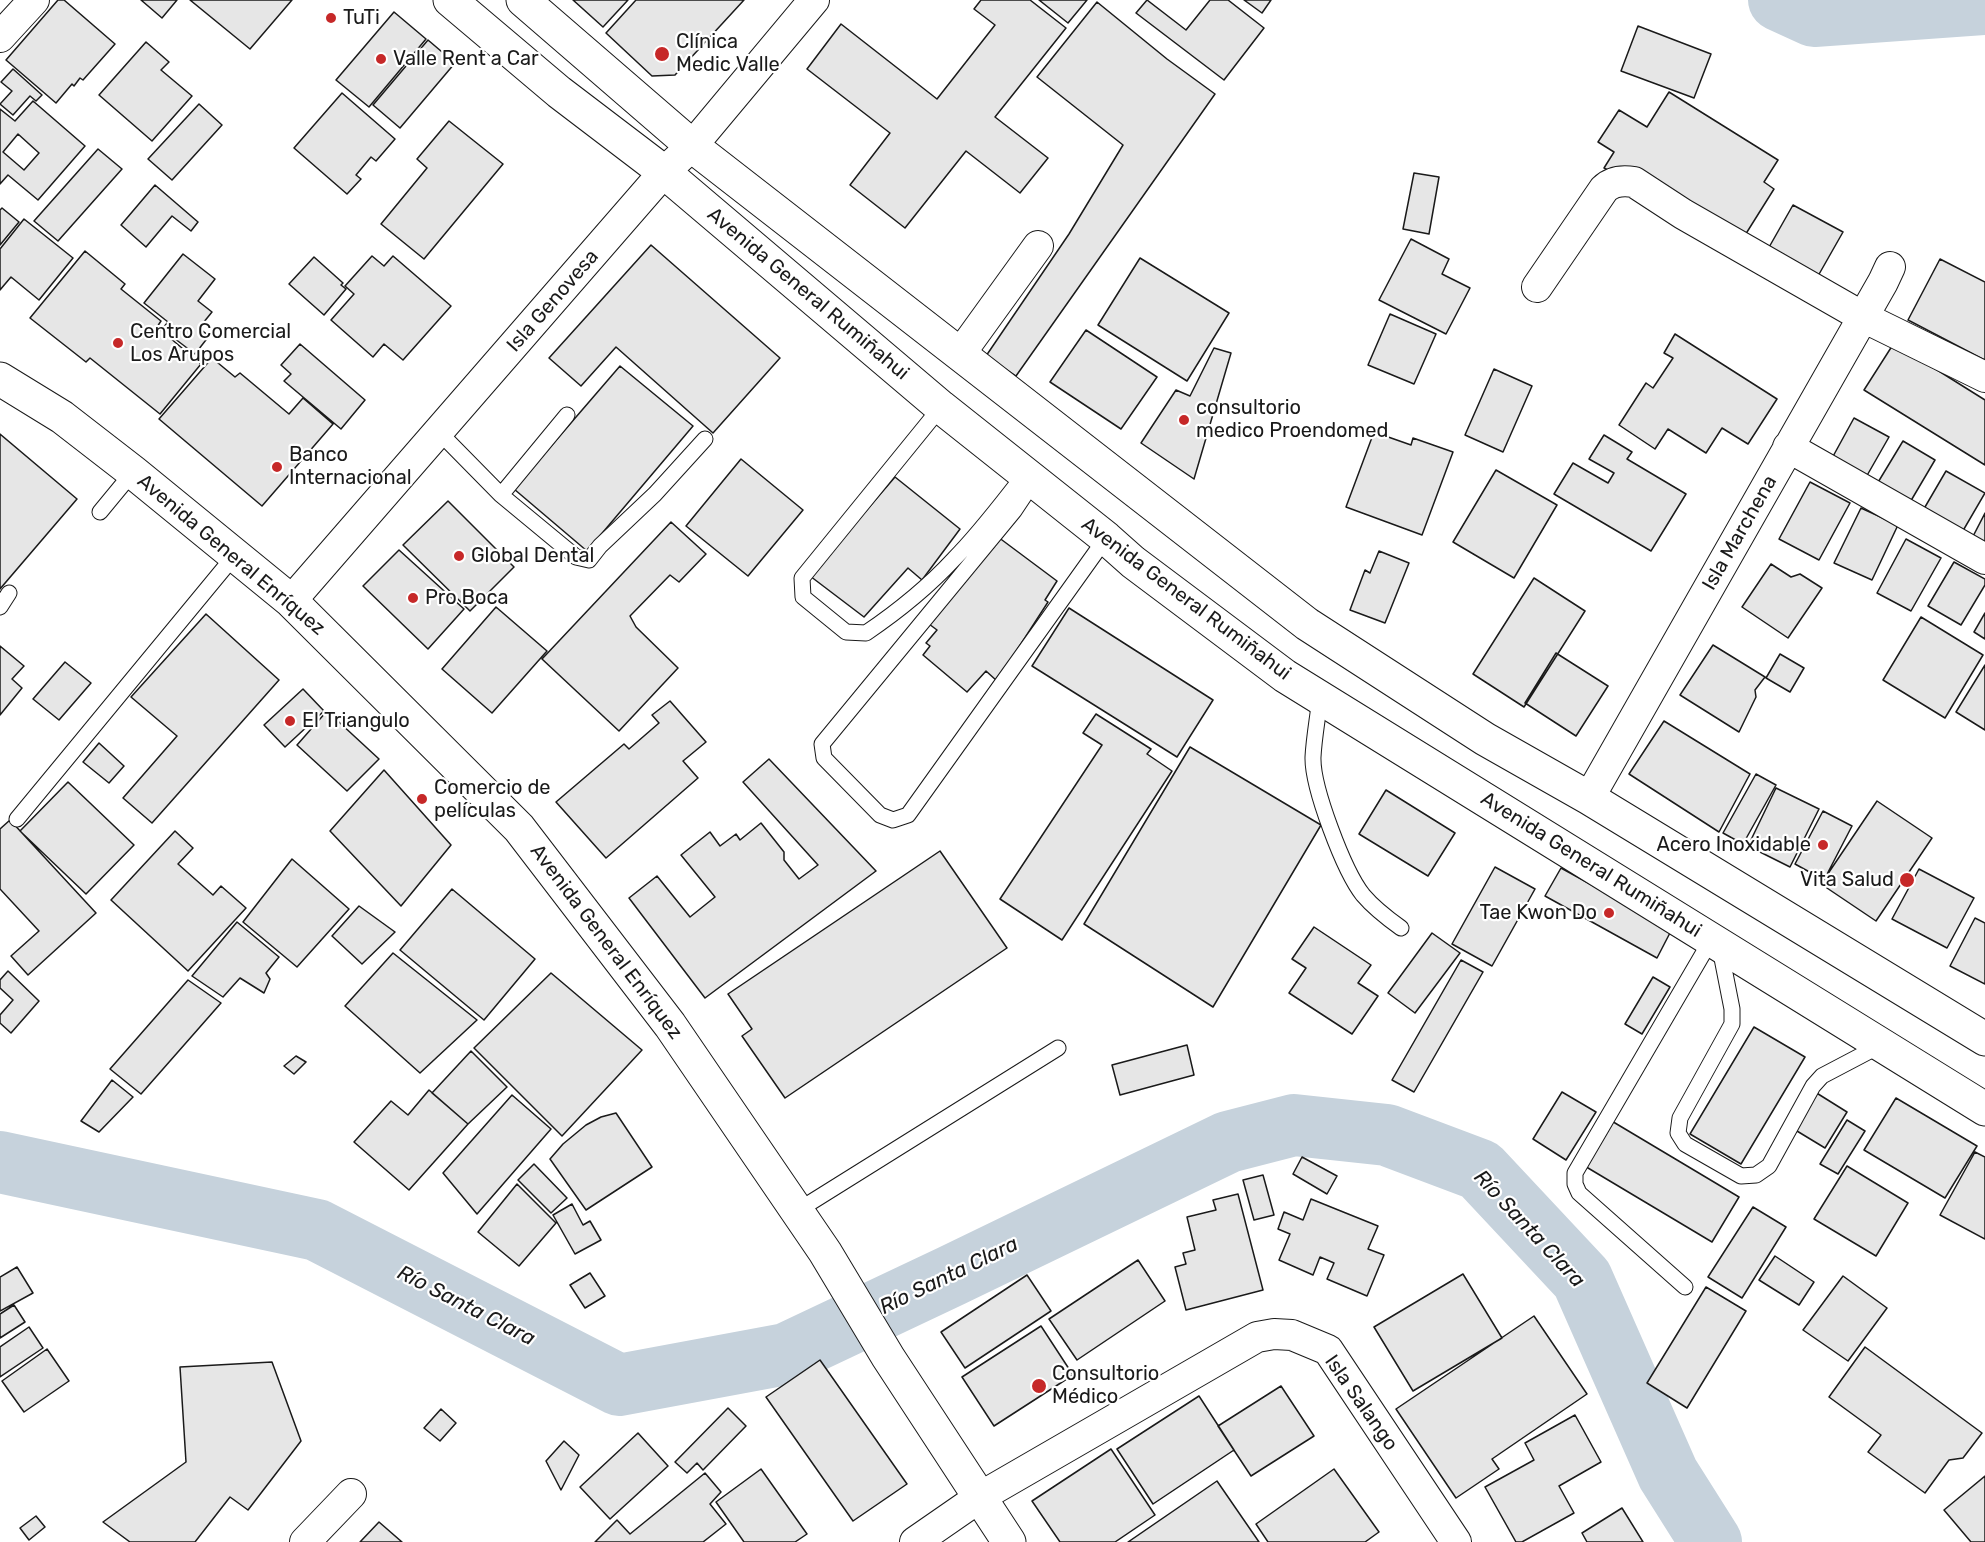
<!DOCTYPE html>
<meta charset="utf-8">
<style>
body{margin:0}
canvas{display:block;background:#fff}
</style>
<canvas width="1985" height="1542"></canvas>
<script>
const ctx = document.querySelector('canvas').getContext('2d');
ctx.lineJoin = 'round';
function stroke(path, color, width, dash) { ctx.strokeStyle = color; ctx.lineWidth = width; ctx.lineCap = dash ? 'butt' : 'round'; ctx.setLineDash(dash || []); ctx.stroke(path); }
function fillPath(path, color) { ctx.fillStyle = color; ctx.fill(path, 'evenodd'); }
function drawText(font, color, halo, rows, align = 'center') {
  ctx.font = font + ' Rubik,sans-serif'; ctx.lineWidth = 4.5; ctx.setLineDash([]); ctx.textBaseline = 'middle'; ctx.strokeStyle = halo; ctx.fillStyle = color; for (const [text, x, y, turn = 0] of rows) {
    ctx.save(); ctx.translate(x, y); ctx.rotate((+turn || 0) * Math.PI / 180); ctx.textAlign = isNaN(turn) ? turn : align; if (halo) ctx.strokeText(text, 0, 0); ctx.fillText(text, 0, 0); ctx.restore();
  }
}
stroke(new Path2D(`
 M 1779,0 L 1814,16 L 1985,4
 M 0,1162 L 317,1230 L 619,1385 L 786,1354 L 951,1276 L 1228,1142 L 1294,1125 L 1387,1135 L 1480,1170 L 1582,1279 L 1668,1474 L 1711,1542`), '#c6d2dc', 62);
const building = new Path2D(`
 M 58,0 L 64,0 L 115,44 L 83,80 L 80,78 L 74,86 L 72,84 L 56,103 L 6,60 Z
 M 141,0 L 177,0 L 162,18 Z
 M 190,0 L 292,0 L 250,49 Z
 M 573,0 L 628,0 L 603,27 Z
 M 636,0 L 744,0 L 675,75 L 652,76 L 606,33 Z
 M 981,0 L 1030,0 L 1066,28 L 995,117 L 1048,158 L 1020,193 L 966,151 L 905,228 L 850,185 L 890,133 L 807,69 L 841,24 L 937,99 L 995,25 L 974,9 Z
 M 1039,0 L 1087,0 L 1068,23 Z
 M 1147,0 L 1186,30 L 1210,0 L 1228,0 L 1264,28 L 1224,80 L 1136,13 Z
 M 1244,0 L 1271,0 L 1262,13 Z
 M 1097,2 L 1167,59 L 1215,94 L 1016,376 L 986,356 L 1069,234 L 1123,145 L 1037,77 Z
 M 394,12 L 426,39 L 369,107 L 336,80 Z
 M 1638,26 L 1711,54 L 1694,98 L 1621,71 Z
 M 428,40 L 455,63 L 400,128 L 373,105 Z
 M 146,42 L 169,62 L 161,70 L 192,96 L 152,141 L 99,95 Z
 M 13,69 L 42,95 L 36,101 L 30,96 L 13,115 L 0,104 L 12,91 L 1,82 Z
 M 1669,92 L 1778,160 L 1764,182 L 1774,189 L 1742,240 L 1604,168 L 1614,152 L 1598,142 L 1619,110 L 1647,127 Z
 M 342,93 L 395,139 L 376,161 L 371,157 L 356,175 L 361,179 L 347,194 L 294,148 Z
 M 33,101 L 85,146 L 38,200 L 8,175 L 0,184 L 0,109 L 15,121 ZM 18,134 L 39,153 L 24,170 L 3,152 Z
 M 199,104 L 222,125 L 172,180 L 148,159 Z
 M 449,121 L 503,164 L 424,259 L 381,224 L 427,168 L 417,159 Z
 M 98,149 L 122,169 L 58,241 L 34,221 Z
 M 1414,173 L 1439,177 L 1429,234 L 1403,229 Z
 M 155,185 L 198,222 L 191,231 L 172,216 L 146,247 L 121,225 Z
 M 1793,205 L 1843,232 L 1818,276 L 1768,249 Z
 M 2,208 L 19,222 L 0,245 L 0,210 Z
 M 24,219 L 73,258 L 39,300 L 11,277 L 0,290 L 0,249 Z
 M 1411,239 L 1449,259 L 1442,274 L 1470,288 L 1446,334 L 1379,300 Z
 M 651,245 L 780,358 L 713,433 L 616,347 L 581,386 L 549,358 Z
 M 85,251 L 125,284 L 121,289 L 161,321 L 157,327 L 201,364 L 160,414 L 90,358 L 86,362 L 30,318 Z
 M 183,254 L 215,279 L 198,301 L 212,312 L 199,328 L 209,336 L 195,354 L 162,329 L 168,322 L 144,303 Z
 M 372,256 L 384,266 L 393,256 L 451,306 L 403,360 L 384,344 L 373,357 L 331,320 L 354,294 L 345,286 Z
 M 314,257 L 343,283 L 341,285 L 346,289 L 324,315 L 289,284 Z
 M 1140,258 L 1229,313 L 1187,381 L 1098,325 Z
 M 1940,259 L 1985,282 L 1985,360 L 1908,320 Z
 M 1390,314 L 1436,334 L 1414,384 L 1368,365 Z
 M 1086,330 L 1157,377 L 1121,429 L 1050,382 Z
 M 1675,334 L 1777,399 L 1748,444 L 1722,428 L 1706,453 L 1668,429 L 1655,449 L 1619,425 L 1646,383 L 1653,388 L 1673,358 L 1664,353 Z
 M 1894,343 L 1985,400 L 1985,465 L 1864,390 Z
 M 300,344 L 365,400 L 341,429 L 284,381 L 291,374 L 281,365 Z
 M 1214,348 L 1231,353 L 1194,479 L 1141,443 L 1176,390 L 1190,396 Z
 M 212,358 L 235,377 L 240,373 L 289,414 L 303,398 L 333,424 L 262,506 L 159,419 Z
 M 620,366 L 693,426 L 587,551 L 514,489 Z
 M 1494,369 L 1532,386 L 1503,452 L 1465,435 Z
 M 1854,418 L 1889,437 L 1865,479 L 1831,460 Z
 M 1374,432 L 1411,445 L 1413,438 L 1453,452 L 1422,535 L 1346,507 Z
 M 0,434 L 77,499 L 0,589 Z
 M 1604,435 L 1632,452 L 1627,459 L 1686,494 L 1651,551 L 1554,494 L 1573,463 L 1608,483 L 1614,473 L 1589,459 Z
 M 1903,441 L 1935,460 L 1909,504 L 1877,484 Z
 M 741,459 L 803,510 L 748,576 L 686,526 Z
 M 1496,470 L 1557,505 L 1514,578 L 1453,542 Z
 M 1946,471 L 1985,493 L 1957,541 L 1918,519 Z
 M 895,477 L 960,529 L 922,580 L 908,568 L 864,617 L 810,576 Z
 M 1810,482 L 1850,503 L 1819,560 L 1779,539 Z
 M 448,501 L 514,567 L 470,611 L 403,545 Z
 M 1861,508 L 1898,525 L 1872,580 L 1834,563 Z
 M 1985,513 L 1985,555 L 1968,546 Z
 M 671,522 L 706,554 L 679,582 L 670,575 L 630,616 L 636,627 L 678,668 L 619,731 L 542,659 Z
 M 998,537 L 1057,581 L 1045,600 L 1048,602 L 997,681 L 986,671 L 967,692 L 923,655 L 930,646 L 926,643 L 937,630 L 929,624 Z
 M 1906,539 L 1941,558 L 1911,611 L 1877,593 Z
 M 399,550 L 464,609 L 428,649 L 363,586 Z
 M 1379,551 L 1409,563 L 1385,623 L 1350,610 L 1365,570 L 1370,573 Z
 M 1954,562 L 1985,579 L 1985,585 L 1961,625 L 1928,606 Z
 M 1771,564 L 1791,577 L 1800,574 L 1822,588 L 1788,638 L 1742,607 Z
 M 1534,578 L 1585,611 L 1524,707 L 1473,674 Z
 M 496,607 L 547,651 L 492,713 L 442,669 Z
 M 1069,608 L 1213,700 L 1177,757 L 1032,666 Z
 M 1985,613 L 1985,639 L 1974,632 Z
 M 206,614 L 279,680 L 152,823 L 123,798 L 177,736 L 131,697 Z
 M 1921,617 L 1983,655 L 1945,718 L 1883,680 Z
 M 1713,645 L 1765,677 L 1755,690 L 1756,697 L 1739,732 L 1680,695 Z
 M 0,646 L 24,666 L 12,679 L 22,688 L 0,715 Z
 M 1556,653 L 1608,686 L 1576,736 L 1525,703 Z
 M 1780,654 L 1804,668 L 1790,692 L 1766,678 Z
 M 65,662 L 91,683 L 59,720 L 33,699 Z
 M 1985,665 L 1985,730 L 1956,712 Z
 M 303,689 L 324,711 L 285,747 L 264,725 Z
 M 670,701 L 706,742 L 683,761 L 698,778 L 606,858 L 556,802 L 624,744 L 629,749 L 659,723 L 652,715 Z
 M 327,711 L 379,759 L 347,791 L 297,745 Z
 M 1096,714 L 1151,749 L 1147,754 L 1172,771 L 1062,940 L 1000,899 L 1102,745 L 1083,733 Z
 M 1664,721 L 1750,774 L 1719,832 L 1629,774 Z
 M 99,743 L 124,766 L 109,783 L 83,762 Z
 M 1190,747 L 1321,825 L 1213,1007 L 1084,924 Z
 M 769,759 L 876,871 L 705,998 L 629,898 L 657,876 L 690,917 L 715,897 L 681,855 L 710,832 L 720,846 L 736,834 L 740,840 L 761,823 L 784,852 L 784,860 L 799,879 L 818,865 L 743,782 Z
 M 384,770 L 451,845 L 401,906 L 330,831 Z
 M 1756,774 L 1776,785 L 1743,844 L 1723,833 Z
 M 68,782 L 134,845 L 86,894 L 20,831 Z
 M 1776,788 L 1819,809 L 1790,867 L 1748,846 Z
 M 1386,790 L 1455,833 L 1428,876 L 1359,834 Z
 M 1877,801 L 1932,838 L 1876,921 L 1821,884 Z
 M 1823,811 L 1852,826 L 1824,880 L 1795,864 Z
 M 10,820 L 96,913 L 28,975 L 11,956 L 39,931 L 0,889 L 0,829 Z
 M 175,831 L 193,848 L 178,864 L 213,895 L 221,886 L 246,908 L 188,971 L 111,900 Z
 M 940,851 L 1007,948 L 785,1098 L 742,1036 L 752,1029 L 728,994 Z
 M 292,859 L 349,909 L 297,967 L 243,922 Z
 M 1495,867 L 1535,889 L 1492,966 L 1452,944 Z
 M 1561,868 L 1672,929 L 1657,958 L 1545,896 Z
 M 1919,869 L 1974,898 L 1947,948 L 1892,919 Z
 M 452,889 L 535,959 L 484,1020 L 400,950 Z
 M 359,906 L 395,932 L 362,964 L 332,936 Z
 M 1975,918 L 1985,923 L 1985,984 L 1950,966 Z
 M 237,922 L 279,957 L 266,973 L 270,979 L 264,993 L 240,978 L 223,997 L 192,976 Z
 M 1314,927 L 1371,965 L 1358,983 L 1378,996 L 1352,1034 L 1289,993 L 1306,968 L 1292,959 Z
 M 1432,933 L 1460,953 L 1415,1013 L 1388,993 Z
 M 393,953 L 477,1020 L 420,1073 L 345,1006 Z
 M 1461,960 L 1483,972 L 1414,1092 L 1392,1080 Z
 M 8,971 L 39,1001 L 11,1033 L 0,1023 L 0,1015 L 13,1000 L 0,988 L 0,980 Z
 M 551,973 L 642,1050 L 562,1136 L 474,1048 Z
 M 1653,977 L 1670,987 L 1642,1034 L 1625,1024 Z
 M 188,980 L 221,1003 L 141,1094 L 110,1069 Z
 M 1754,1027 L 1805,1057 L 1741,1164 L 1690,1134 Z
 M 1187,1045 L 1194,1075 L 1120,1095 L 1112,1065 Z
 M 471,1051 L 507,1087 L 468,1124 L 432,1093 Z
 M 296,1056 L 306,1062 L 294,1074 L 284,1066 Z
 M 112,1080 L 133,1097 L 99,1132 L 81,1121 Z
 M 429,1090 L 468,1124 L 409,1190 L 354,1142 L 391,1101 L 408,1115 Z
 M 1562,1092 L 1596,1112 L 1566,1160 L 1533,1139 Z
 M 1815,1092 L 1847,1112 L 1825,1148 L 1792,1128 Z
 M 512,1095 L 551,1129 L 477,1214 L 443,1173 Z
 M 1896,1098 L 1977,1146 L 1945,1198 L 1864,1150 Z
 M 616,1113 L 652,1167 L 586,1210 L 550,1159 L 563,1144 L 586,1125 L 601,1117 Z
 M 1610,1120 L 1739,1197 L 1712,1242 L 1583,1165 Z
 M 1847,1120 L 1865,1131 L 1838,1174 L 1820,1164 Z
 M 1975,1152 L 1985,1157 L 1985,1239 L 1940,1215 Z
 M 1302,1157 L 1337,1176 L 1327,1194 L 1293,1174 Z
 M 534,1164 L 567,1198 L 551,1213 L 518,1180 Z
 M 1847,1166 L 1908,1203 L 1876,1256 L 1814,1219 Z
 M 1263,1175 L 1274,1215 L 1254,1220 L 1243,1180 Z
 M 517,1184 L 556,1223 L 519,1266 L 478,1232 Z
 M 1238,1194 L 1263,1290 L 1186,1310 L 1175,1267 L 1186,1264 L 1183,1253 L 1195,1250 L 1187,1217 L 1216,1210 L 1213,1200 Z
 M 1311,1199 L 1378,1226 L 1368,1249 L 1384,1255 L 1367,1296 L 1327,1279 L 1334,1263 L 1320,1257 L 1313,1275 L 1279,1260 L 1290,1234 L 1278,1229 L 1284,1212 L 1303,1220 Z
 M 572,1204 L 583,1225 L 590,1221 L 601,1240 L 575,1254 L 553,1215 Z
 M 1753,1207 L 1786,1227 L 1742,1298 L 1708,1277 Z
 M 1775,1256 L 1814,1282 L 1799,1305 L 1759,1280 Z
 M 1138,1260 L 1165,1301 L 1077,1360 L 1049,1319 Z
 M 17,1267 L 33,1293 L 0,1311 L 0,1277 Z
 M 590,1273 L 605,1296 L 585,1308 L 570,1285 Z
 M 1463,1274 L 1502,1338 L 1413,1391 L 1374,1327 Z
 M 1027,1275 L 1051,1311 L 965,1368 L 941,1332 Z
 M 1843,1276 L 1887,1308 L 1848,1361 L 1803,1330 Z
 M 1706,1287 L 1746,1311 L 1687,1408 L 1647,1383 Z
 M 14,1305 L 25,1322 L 0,1338 L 0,1314 Z
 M 1534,1316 L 1587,1394 L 1492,1459 L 1499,1469 L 1456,1498 L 1396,1409 Z
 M 1041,1326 L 1073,1375 L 994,1426 L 962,1377 Z
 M 29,1327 L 43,1348 L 0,1377 L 0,1347 Z
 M 1865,1347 L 1982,1433 L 1963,1458 L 1949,1460 L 1925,1493 L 1868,1452 L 1881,1435 L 1829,1397 Z
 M 47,1349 L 69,1381 L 24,1412 L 2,1381 Z
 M 820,1360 L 907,1484 L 853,1521 L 766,1397 Z
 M 272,1362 L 301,1441 L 248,1510 L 230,1497 L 195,1542 L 130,1542 L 103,1522 L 186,1462 L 180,1367 Z
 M 1281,1386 L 1314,1436 L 1251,1476 L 1218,1426 Z
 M 1199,1396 L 1234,1450 L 1153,1504 L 1117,1449 Z
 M 728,1408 L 746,1426 L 703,1470 L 697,1463 L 687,1473 L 675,1462 Z
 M 441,1409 L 456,1423 L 440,1441 L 424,1428 Z
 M 1575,1415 L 1601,1462 L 1559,1486 L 1574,1513 L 1522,1542 L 1516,1542 L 1485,1487 L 1534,1460 L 1525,1443 Z
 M 638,1433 L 668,1466 L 610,1519 L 580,1487 Z
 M 564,1441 L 579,1455 L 561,1490 L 546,1461 Z
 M 1111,1449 L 1155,1515 L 1115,1542 L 1060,1542 L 1032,1501 Z
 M 761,1469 L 807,1534 L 795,1542 L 744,1542 L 716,1502 Z
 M 1334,1469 L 1379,1532 L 1365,1542 L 1268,1542 L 1256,1524 Z
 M 705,1473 L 721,1492 L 710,1504 L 726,1524 L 703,1542 L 595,1542 L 617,1520 L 630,1534 Z
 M 1985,1476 L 1985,1542 L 1971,1542 L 1944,1510 Z
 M 1217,1481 L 1259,1542 L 1128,1542 Z
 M 1622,1508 L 1643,1542 L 1587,1542 L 1582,1533 Z
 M 36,1516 L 45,1527 L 29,1540 L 20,1528 Z
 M 379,1522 L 402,1542 L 360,1542 Z`);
fillPath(building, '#e6e6e6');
stroke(building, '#1a1a1a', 1.5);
const service = new Path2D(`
 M 941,407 L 802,578 L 803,597 L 846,632 L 866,633 C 897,612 928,587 954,559 C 980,533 1002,503 1025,474
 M 439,432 L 501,495 L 576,557 L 589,560 L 600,546 L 655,494 L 705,439
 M 1034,481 L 1014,511 L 822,744 L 824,758 L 880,815 L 893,820 L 908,815 L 1106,538
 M 501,495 L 567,415
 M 100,512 L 133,472
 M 0,607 L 9,593
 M 1320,697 C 1318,717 1314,737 1313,757 C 1312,787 1344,871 1363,895 C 1374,908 1387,918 1401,928
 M 17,819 L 235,555
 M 1720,948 L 1732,1009 L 1732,1024 L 1680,1118 L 1678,1133 L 1685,1144 L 1741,1176 L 1756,1175 L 1769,1166 L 1813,1086 L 1822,1076 L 1881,1045
 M 797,1211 L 1058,1048
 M 1685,1287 L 1579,1193 L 1575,1184 L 1575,1173 L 1711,940`);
const minor = new Path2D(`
 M 0,37 L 34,0
 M 1537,287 L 1604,189 C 1612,181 1622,180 1634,182 L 1683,214 L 1863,317 L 1985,377
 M 960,354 L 1038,246
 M 1788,447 L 1985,559
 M 291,601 L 664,172 L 692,146 L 814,0
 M 1589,798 L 1883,282 L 1890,267
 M 305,1542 L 351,1494
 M 915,1542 L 980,1497 L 1257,1337 L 1274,1334 L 1292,1335 L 1328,1350 L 1456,1542`);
const secondary = new Path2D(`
 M 0,379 L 62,417 L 133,472 L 291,601 L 519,828 L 670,1025 L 825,1252 L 888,1357 L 1009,1542`);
const trunk = new Path2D(`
 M 450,0 L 559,92 L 664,172 L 941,407 L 1106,538 L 1133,562 L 1285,676 L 1985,1109
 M 523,0 L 692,146 L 1307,624 L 1485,739 L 1589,798 L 1985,1039`);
stroke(service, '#1a1a1a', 17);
stroke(minor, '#1a1a1a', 32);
stroke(secondary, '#1a1a1a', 35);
stroke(trunk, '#1a1a1a', 35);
stroke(service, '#fff', 15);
stroke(minor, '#fff', 30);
stroke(secondary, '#fff', 33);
stroke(trunk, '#fff', 33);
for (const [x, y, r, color] of [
 [331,18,6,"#c62828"],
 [662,54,8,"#c62828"],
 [381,59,6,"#c62828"],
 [118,343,6,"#c62828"],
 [1184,420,6,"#c62828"],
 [277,467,6,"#c62828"],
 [459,556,6,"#c62828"],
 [413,598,6,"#c62828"],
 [290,721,6,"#c62828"],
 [422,799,6,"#c62828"],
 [1823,845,6,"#c62828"],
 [1907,880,8,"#c62828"],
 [1609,913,6,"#c62828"],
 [1039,1386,8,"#c62828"]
]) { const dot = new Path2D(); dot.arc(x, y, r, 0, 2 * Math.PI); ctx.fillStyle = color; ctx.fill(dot); stroke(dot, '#fff', 2); }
drawText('20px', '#1a1a1a', '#fff', [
 ["TuTi",343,18],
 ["Clínica",676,42],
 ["Medic Valle",676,65],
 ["Valle Rent a Car",393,59],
 ["Centro Comercial",130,332],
 ["Los Arupos",130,355],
 ["consultorio",1196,408],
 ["medico Proendomed",1196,431],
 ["Banco",289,455],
 ["Internacional",289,478],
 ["Global Dental",471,556],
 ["Pro Boca",425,598],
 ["El Triangulo",302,721],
 ["Comercio de",434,788],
 ["películas",434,811],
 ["Acero Inoxidable",1811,845,"right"],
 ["Vita Salud",1894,880,"right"],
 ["Tae Kwon Do",1597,913,"right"],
 ["Consultorio",1052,1374],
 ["Médico",1052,1397]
], 'left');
drawText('20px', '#1a1a1a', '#fff', [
 ["Avenida General Rumiñahui",808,294,40],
 ["Isla Genovesa",553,301,-49],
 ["Isla Marchena",1740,533,-60],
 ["Avenida General Enríquez",231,555,40],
 ["Avenida General Rumiñahui",1186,599,37],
 ["Avenida General Rumiñahui",1591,865,32],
 ["Avenida General Enríquez",606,942,53],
 ["Isla Salango",1361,1403,55]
]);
drawText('italic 21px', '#1a1a1a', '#fff', [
 ["Río Santa Clara",1529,1229,47],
 ["Río Santa Clara",949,1276,-26],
 ["Río Santa Clara",466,1306,27]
]);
</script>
